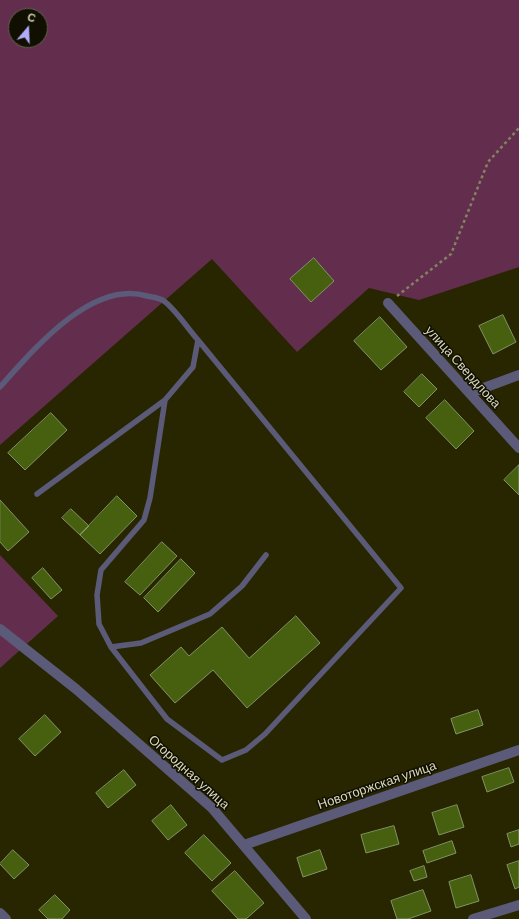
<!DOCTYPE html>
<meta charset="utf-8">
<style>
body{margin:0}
#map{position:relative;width:519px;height:919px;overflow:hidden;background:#282600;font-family:Barlow,sans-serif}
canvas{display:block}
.north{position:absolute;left:8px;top:8px;width:40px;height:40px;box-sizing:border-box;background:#100f00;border:1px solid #605f4c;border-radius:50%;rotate:19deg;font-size:11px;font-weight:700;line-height:16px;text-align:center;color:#d8d8bd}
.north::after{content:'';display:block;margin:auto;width:14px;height:18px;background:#b1adfa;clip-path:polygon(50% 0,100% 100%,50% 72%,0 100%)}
</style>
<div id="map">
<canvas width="519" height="919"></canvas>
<div class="north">С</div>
</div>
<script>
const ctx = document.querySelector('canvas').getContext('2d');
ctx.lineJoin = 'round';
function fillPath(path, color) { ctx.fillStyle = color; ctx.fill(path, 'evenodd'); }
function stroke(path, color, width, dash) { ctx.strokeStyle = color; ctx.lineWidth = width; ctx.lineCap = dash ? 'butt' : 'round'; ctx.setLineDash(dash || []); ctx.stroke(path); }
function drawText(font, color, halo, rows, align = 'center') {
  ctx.font = font + ' Barlow,sans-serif'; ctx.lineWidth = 3; ctx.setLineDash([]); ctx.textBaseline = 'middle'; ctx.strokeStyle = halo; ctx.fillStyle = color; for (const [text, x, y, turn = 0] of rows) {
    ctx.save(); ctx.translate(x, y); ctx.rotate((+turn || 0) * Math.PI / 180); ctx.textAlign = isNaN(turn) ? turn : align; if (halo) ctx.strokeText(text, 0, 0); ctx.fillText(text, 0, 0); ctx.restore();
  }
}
fillPath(new Path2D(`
 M 0,0 L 519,0 L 519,267 L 419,300 L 369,288 L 297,352 L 212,259 L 0,445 ZM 16,16 L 40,16 L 40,40 L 16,40 Z
 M 0,555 L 58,616 L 0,668 Z`), '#632e4d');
const building = new Path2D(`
 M 314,258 L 334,281 L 311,302 L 290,279 Z
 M 503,315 L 516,342 L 493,354 L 479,326 Z
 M 380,317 L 407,347 L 381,370 L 354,341 Z
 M 422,374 L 437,389 L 419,407 L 404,392 Z
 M 445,400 L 474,431 L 456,449 L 426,418 Z
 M 51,413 L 67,430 L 25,470 L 8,453 Z
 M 519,465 L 519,495 L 504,480 Z
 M 117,496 L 137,516 L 100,554 L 80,535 Z
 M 0,500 L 29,532 L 8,551 L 0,542 Z
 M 71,509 L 89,526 L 80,535 L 62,518 Z
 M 162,542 L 177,556 L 140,595 L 125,582 Z
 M 181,559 L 195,573 L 158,612 L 144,598 Z
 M 43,568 L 62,590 L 51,599 L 32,578 Z
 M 296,616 L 320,643 L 247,708 L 213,670 L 175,703 L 150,675 L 181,647 L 189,656 L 222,627 L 249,658 Z
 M 478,710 L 483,725 L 456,734 L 451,719 Z
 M 45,715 L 61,732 L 35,756 L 19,739 Z
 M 509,768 L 514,782 L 487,792 L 482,777 Z
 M 124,770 L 136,785 L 108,808 L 96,793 Z
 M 171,805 L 187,825 L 168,840 L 152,821 Z
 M 457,805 L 464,827 L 439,835 L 432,813 Z
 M 394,826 L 399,844 L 366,853 L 361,835 Z
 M 519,830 L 519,844 L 511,847 L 507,834 Z
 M 204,835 L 231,863 L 212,881 L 185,853 Z
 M 452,841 L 456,853 L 427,863 L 423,851 Z
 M 13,850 L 29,865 L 14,879 L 0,864 Z
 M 320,850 L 327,869 L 303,877 L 297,858 Z
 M 519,861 L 519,887 L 515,889 L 507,865 Z
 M 424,866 L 427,877 L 414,881 L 410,871 Z
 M 235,871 L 264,903 L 246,919 L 238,919 L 212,891 Z
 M 471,875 L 479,901 L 456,908 L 449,882 Z
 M 423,890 L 431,911 L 408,919 L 397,919 L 391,901 Z
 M 55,895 L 70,910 L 62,919 L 48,919 L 39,910 Z`);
fillPath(building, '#476010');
stroke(building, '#819464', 1);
stroke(new Path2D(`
 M 397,296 L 451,254 L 488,162 L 519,128`), '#838261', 2.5, [3, 3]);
stroke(new Path2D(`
 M 0,387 C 33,350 92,279 147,296 C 152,297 160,298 164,301 C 175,309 189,330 198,340 L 193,367 L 165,400 L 37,494
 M 165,400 L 150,498 L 144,520 L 101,570 L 97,595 L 99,624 L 111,647 L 141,643 L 210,614 L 242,586 L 266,555
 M 111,647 L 167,719 L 222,760 L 246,750 L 265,734 L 401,588 L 198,340`), '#5b5a78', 5.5);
stroke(new Path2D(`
 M 388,303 L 519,448
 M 470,393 L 519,375
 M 0,629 L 76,689 L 212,808 L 306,919
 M 244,845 L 519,750
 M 0,913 L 6,919
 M 473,919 L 519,905`), '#5b5a78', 10);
drawText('13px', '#d8d8bd', '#100f00', [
 ["улица Свердлова",463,367,48],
 ["Огородная улица",189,772,42],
 ["Новоторжская улица",377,785,-19]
]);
</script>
